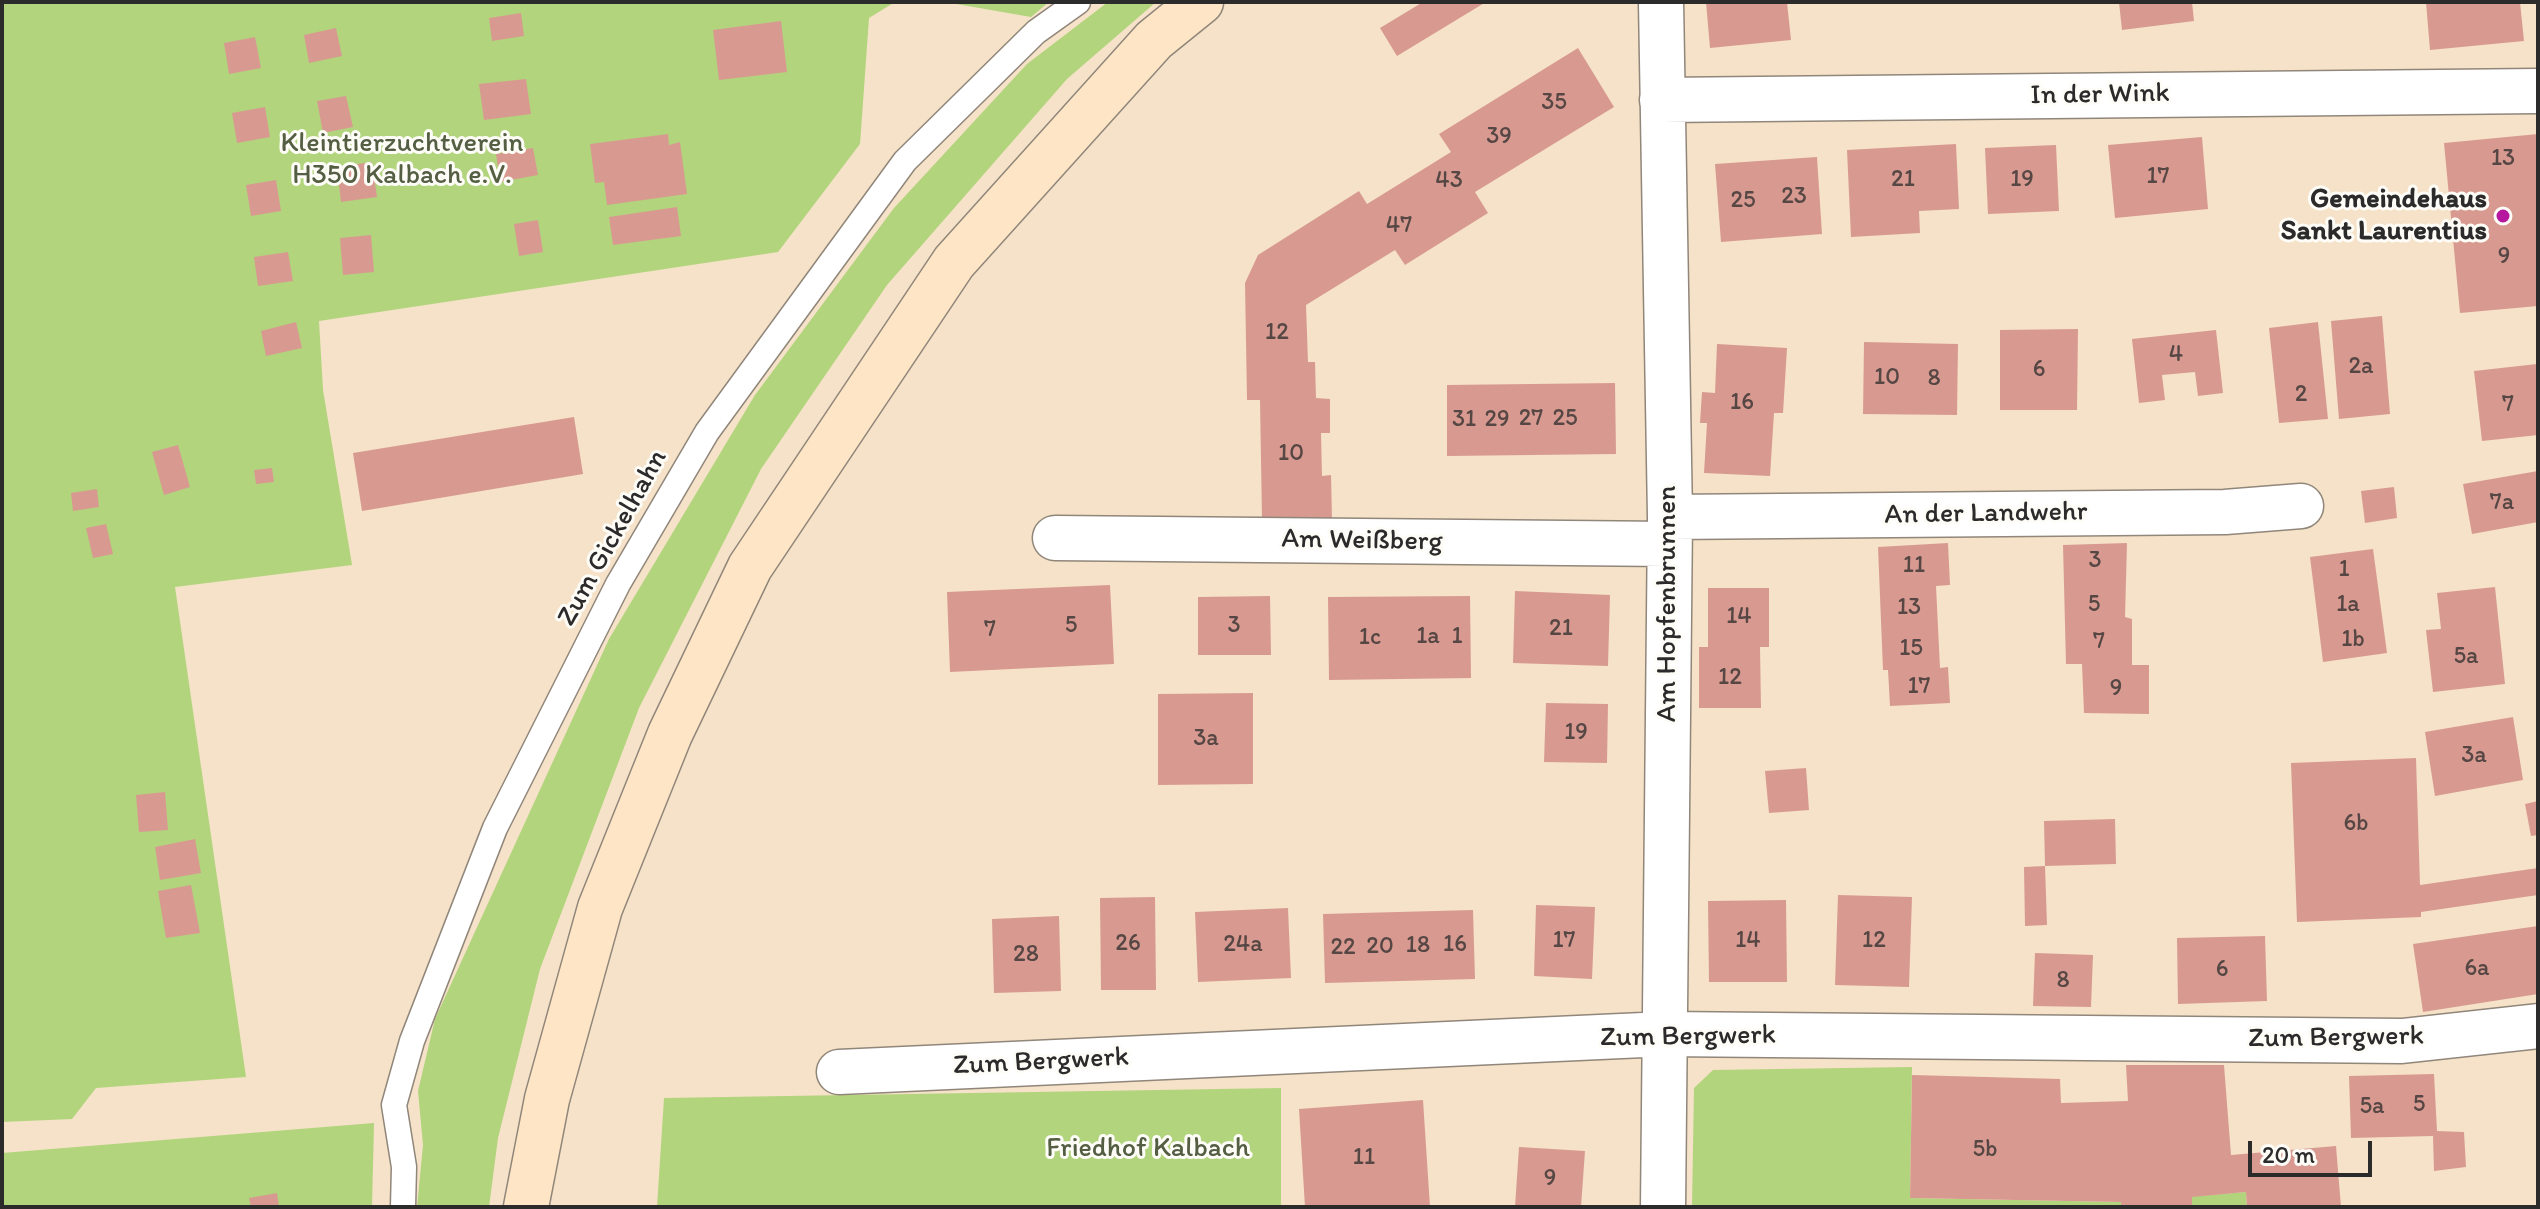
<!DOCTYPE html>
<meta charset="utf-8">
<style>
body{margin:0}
#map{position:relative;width:2540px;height:1209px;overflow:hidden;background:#f5e2c8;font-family:Itim,sans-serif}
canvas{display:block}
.frame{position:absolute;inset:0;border:4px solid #2b2b2b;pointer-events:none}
.scale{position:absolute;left:2248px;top:1141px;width:124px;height:36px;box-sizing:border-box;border:4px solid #2b2b2b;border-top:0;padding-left:10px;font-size:24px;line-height:28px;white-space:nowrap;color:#2b2b2b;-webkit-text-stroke:6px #fdfcf7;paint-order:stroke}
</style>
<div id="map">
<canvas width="2540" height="1209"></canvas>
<div class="frame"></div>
<div class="scale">20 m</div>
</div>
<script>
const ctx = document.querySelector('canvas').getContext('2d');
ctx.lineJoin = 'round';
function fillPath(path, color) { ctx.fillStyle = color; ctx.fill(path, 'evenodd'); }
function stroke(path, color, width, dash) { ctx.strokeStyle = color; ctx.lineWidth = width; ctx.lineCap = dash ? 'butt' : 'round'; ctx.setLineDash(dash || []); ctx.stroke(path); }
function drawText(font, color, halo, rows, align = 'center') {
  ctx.font = font + ' Itim,sans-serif'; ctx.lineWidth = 6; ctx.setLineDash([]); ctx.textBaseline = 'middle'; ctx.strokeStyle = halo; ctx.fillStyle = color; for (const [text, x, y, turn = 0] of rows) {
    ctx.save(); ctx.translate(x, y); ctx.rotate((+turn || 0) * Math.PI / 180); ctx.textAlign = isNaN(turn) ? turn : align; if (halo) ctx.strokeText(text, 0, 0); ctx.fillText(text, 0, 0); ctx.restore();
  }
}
fillPath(new Path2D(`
 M 2,2 L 895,2 L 869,18 L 860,144 L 778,252 L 319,321 L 323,390 L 352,565 L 175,587 L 246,1077 L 96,1088 L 72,1119 L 2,1122 Z
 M 945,2 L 1049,2 L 1031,17 Z
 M 1108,2 L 1156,2 L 1067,79 L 887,285 L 761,469 L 639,708 L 540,969 L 498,1138 L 489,1207 L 417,1207 L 423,1145 L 418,1091 L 435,1019 L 609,639 L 755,395 L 894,208 L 1027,64 Z
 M 1912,1067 L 1910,1198 L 2121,1202 L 2246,1192 L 2247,1207 L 1692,1207 L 1694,1088 L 1713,1070 Z
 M 1281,1088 L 1281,1207 L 657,1207 L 664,1098 Z
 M 374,1123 L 372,1207 L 2,1207 L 2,1153 Z`), '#b2d47c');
fillPath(new Path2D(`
 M 1423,2 L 1486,2 L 1397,56 L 1380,28 Z
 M 1706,2 L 1787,2 L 1791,40 L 1710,48 Z
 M 2119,2 L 2192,2 L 2194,21 L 2122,30 Z
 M 2426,2 L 2520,2 L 2524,41 L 2430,50 Z
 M 521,13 L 524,36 L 492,41 L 489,18 Z
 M 781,21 L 787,72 L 719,80 L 713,30 Z
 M 336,28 L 342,56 L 309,63 L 304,35 Z
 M 255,37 L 261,68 L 229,74 L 224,43 Z
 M 1578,48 L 1614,107 L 1475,192 L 1488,213 L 1405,265 L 1395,250 L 1306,305 L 1308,362 L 1315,362 L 1316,398 L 1330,399 L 1330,433 L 1321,433 L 1322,476 L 1331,475 L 1332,519 L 1262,520 L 1260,400 L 1247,400 L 1245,283 L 1258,255 L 1359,191 L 1367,204 L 1451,152 L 1439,134 Z
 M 526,79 L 531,114 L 484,120 L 479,84 Z
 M 346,96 L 353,127 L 323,133 L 317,101 Z
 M 265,107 L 270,137 L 237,143 L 232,113 Z
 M 668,134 L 669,145 L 680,142 L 687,194 L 607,205 L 604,182 L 595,183 L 590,144 Z
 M 2538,134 L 2538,306 L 2460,313 L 2444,143 Z
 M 2202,137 L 2208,209 L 2115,218 L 2108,145 Z
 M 1956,144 L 1959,209 L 1919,211 L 1920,233 L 1851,237 L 1847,150 Z
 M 2056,145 L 2059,211 L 1988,214 L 1985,148 Z
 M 533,148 L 538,175 L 500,182 L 496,154 Z
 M 1817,157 L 1822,234 L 1721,242 L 1715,164 Z
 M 372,162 L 377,197 L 341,202 L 337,167 Z
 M 276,180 L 281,211 L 251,216 L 246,185 Z
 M 677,207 L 681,236 L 613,245 L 609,217 Z
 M 538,220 L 543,252 L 519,256 L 514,224 Z
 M 371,235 L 374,272 L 343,275 L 340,238 Z
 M 288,252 L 293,281 L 258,286 L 254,257 Z
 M 2382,316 L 2390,414 L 2339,419 L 2331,321 Z
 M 296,322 L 302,348 L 266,356 L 261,331 Z
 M 2318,322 L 2328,419 L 2279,423 L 2269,328 Z
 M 2078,329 L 2077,410 L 2000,410 L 2000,330 Z
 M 2216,330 L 2223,393 L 2198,396 L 2195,372 L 2162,375 L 2165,400 L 2139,403 L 2132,339 Z
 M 1864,342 L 1958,344 L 1957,415 L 1863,414 Z
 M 1717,344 L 1787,348 L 1783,413 L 1774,413 L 1770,476 L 1704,473 L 1707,423 L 1700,423 L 1702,392 L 1715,393 Z
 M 2537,364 L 2538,435 L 2482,441 L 2474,371 Z
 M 1615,383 L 1616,454 L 1447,456 L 1447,385 Z
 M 574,417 L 583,474 L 362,511 L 353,453 Z
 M 178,445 L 190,487 L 164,495 L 152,452 Z
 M 272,468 L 274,482 L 256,484 L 254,470 Z
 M 2538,471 L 2538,522 L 2472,534 L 2463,484 Z
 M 2394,487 L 2397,518 L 2365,523 L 2361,491 Z
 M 97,489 L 99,507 L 73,511 L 71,493 Z
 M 106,524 L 113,554 L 93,558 L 86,528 Z
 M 1948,543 L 1950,585 L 1936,586 L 1940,668 L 1948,667 L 1950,703 L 1890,706 L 1888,670 L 1883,670 L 1878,547 Z
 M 2127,543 L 2125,617 L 2132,619 L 2132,665 L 2149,665 L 2149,714 L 2084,713 L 2082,664 L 2066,664 L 2063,545 Z
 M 2373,549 L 2387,653 L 2323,662 L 2310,557 Z
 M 1110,585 L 1114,664 L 950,672 L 947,592 Z
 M 2495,587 L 2505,684 L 2433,692 L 2426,630 L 2441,629 L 2437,593 Z
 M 1708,588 L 1769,588 L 1769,647 L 1760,647 L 1761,708 L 1699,708 L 1699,647 L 1708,647 Z
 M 1515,591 L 1610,595 L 1608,666 L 1513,663 Z
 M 1270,596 L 1271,655 L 1198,655 L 1198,597 Z
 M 1470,596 L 1471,678 L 1329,680 L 1328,597 Z
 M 1253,693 L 1253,784 L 1158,785 L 1158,694 Z
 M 1546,703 L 1608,704 L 1607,763 L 1544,762 Z
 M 2513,717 L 2523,780 L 2435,796 L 2425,732 Z
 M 2416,758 L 2420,885 L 2538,868 L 2538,895 L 2421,912 L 2421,917 L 2297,922 L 2291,763 Z
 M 1806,768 L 1809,810 L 1769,813 L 1765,771 Z
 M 165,792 L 168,830 L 139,832 L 136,795 Z
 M 2538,801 L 2538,835 L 2531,836 L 2525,804 Z
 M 2115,819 L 2116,864 L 2045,866 L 2044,821 Z
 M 195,839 L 201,873 L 160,880 L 155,847 Z
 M 2045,866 L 2047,925 L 2025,926 L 2024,867 Z
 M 191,885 L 200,933 L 166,938 L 158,891 Z
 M 1838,895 L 1912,897 L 1909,987 L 1835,985 Z
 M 1155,897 L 1156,990 L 1101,990 L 1100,898 Z
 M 1786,900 L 1787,982 L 1709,982 L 1708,901 Z
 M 1536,905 L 1595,907 L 1592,979 L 1534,976 Z
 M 1288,908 L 1291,978 L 1198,982 L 1195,912 Z
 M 1473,910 L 1475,979 L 1325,983 L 1323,914 Z
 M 1059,916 L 1061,991 L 994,993 L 992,919 Z
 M 2538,926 L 2538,994 L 2423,1012 L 2413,944 Z
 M 2265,936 L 2267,1001 L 2178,1004 L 2177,938 Z
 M 2035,953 L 2093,955 L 2091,1007 L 2033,1006 Z
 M 2126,1065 L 2224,1065 L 2231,1155 L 2336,1146 L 2341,1207 L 2247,1207 L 2246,1192 L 2192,1197 L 2192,1207 L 2121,1207 L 2121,1202 L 1910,1198 L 1912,1075 L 2060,1079 L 2061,1103 L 2128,1101 Z
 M 2434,1074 L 2437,1131 L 2464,1132 L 2466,1167 L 2434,1171 L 2433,1136 L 2351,1138 L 2349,1076 Z
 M 1423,1100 L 1430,1207 L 1305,1207 L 1299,1109 Z
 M 1519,1147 L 1585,1151 L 1581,1207 L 1515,1207 Z
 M 277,1193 L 279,1207 L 251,1207 L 249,1198 Z`), '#d89a90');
const service = new Path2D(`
 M 403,1207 L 404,1167 L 394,1105 L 412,1041 L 495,828 L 618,584 L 707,432 L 905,161 L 1036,32 L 1078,2`);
const minor = new Path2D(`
 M 1661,2 L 1670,517 L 1663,1207
 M 1662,100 L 2538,91
 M 1670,517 L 2225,512 L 2301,506
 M 1055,538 L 1669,544
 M 839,1072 L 1665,1034 L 2402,1041 L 2538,1026`);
const secondary = new Path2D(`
 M 526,1207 L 547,1099 L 600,908 L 670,734 L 750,567 L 954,262 L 1154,40 L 1201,2`);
stroke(service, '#90867a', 27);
stroke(minor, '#90867a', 47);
stroke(secondary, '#90867a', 47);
stroke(service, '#fff', 24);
stroke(minor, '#fff', 44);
stroke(secondary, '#fee5c5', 44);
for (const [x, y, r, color] of [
 [2503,216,8,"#b5179e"]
]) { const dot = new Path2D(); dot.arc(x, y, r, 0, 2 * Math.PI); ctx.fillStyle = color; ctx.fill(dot); stroke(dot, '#fdfcf7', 3); }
drawText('24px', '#564744', null, [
 ["35",1554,103],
 ["39",1499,137],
 ["13",2503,159],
 ["17",2158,177],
 ["21",1903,180],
 ["19",2022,180],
 ["43",1449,181],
 ["23",1794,197],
 ["25",1743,201],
 ["47",1399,226],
 ["9",2504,257],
 ["12",1277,333],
 ["4",2176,355],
 ["2a",2361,367],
 ["6",2039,370],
 ["10",1887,378],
 ["8",1934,379],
 ["2",2301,395],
 ["16",1742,403],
 ["7",2508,405],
 ["27",1531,419],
 ["25",1565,419],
 ["31",1464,420],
 ["29",1497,420],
 ["10",1291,454],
 ["7a",2502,503],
 ["3",2095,561],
 ["11",1914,566],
 ["1",2344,570],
 ["5",2094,605],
 ["1a",2348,605],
 ["13",1909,608],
 ["14",1739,617],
 ["5",1071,626],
 ["3",1234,626],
 ["21",1561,629],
 ["7",990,630],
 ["1a",1428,637],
 ["1",1457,637],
 ["1c",1370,638],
 ["1b",2353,640],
 ["7",2099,642],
 ["15",1911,649],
 ["5a",2466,657],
 ["12",1730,678],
 ["17",1919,687],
 ["9",2116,689],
 ["19",1576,733],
 ["3a",1206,739],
 ["3a",2474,756],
 ["6b",2356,824],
 ["17",1564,941],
 ["14",1748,941],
 ["12",1874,941],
 ["26",1128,944],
 ["24a",1243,945],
 ["16",1455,945],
 ["18",1418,946],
 ["20",1380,947],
 ["22",1343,948],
 ["28",1026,955],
 ["6a",2477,969],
 ["6",2222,970],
 ["8",2063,981],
 ["5",2419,1105],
 ["5a",2372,1107],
 ["5b",1985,1150],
 ["11",1364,1158],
 ["9",1550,1179]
]);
drawText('28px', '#2b2b2b', '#fdfcf7', [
 ["In der Wink",2100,95,-1],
 ["An der Landwehr",1986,514,-1],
 ["Zum Gickelhahn",613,538,-61],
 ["Am Weißberg",1362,541,1],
 ["Am Hopfenbrunnen",1668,604,-90],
 ["Zum Bergwerk",1688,1037,-1],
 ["Zum Bergwerk",2336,1038,-1],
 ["Zum Bergwerk",1041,1062,-3]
]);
drawText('28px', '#545e43', '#fdfcf7', [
 ["Kleintierzuchtverein",402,144],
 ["H350 Kalbach e.V.",402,176],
 ["Friedhof Kalbach",1148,1149]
]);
drawText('bold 28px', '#2b2b2b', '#fdfcf7', [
 ["Gemeindehaus",2487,200],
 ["Sankt Laurentius",2487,232]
], 'right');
</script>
